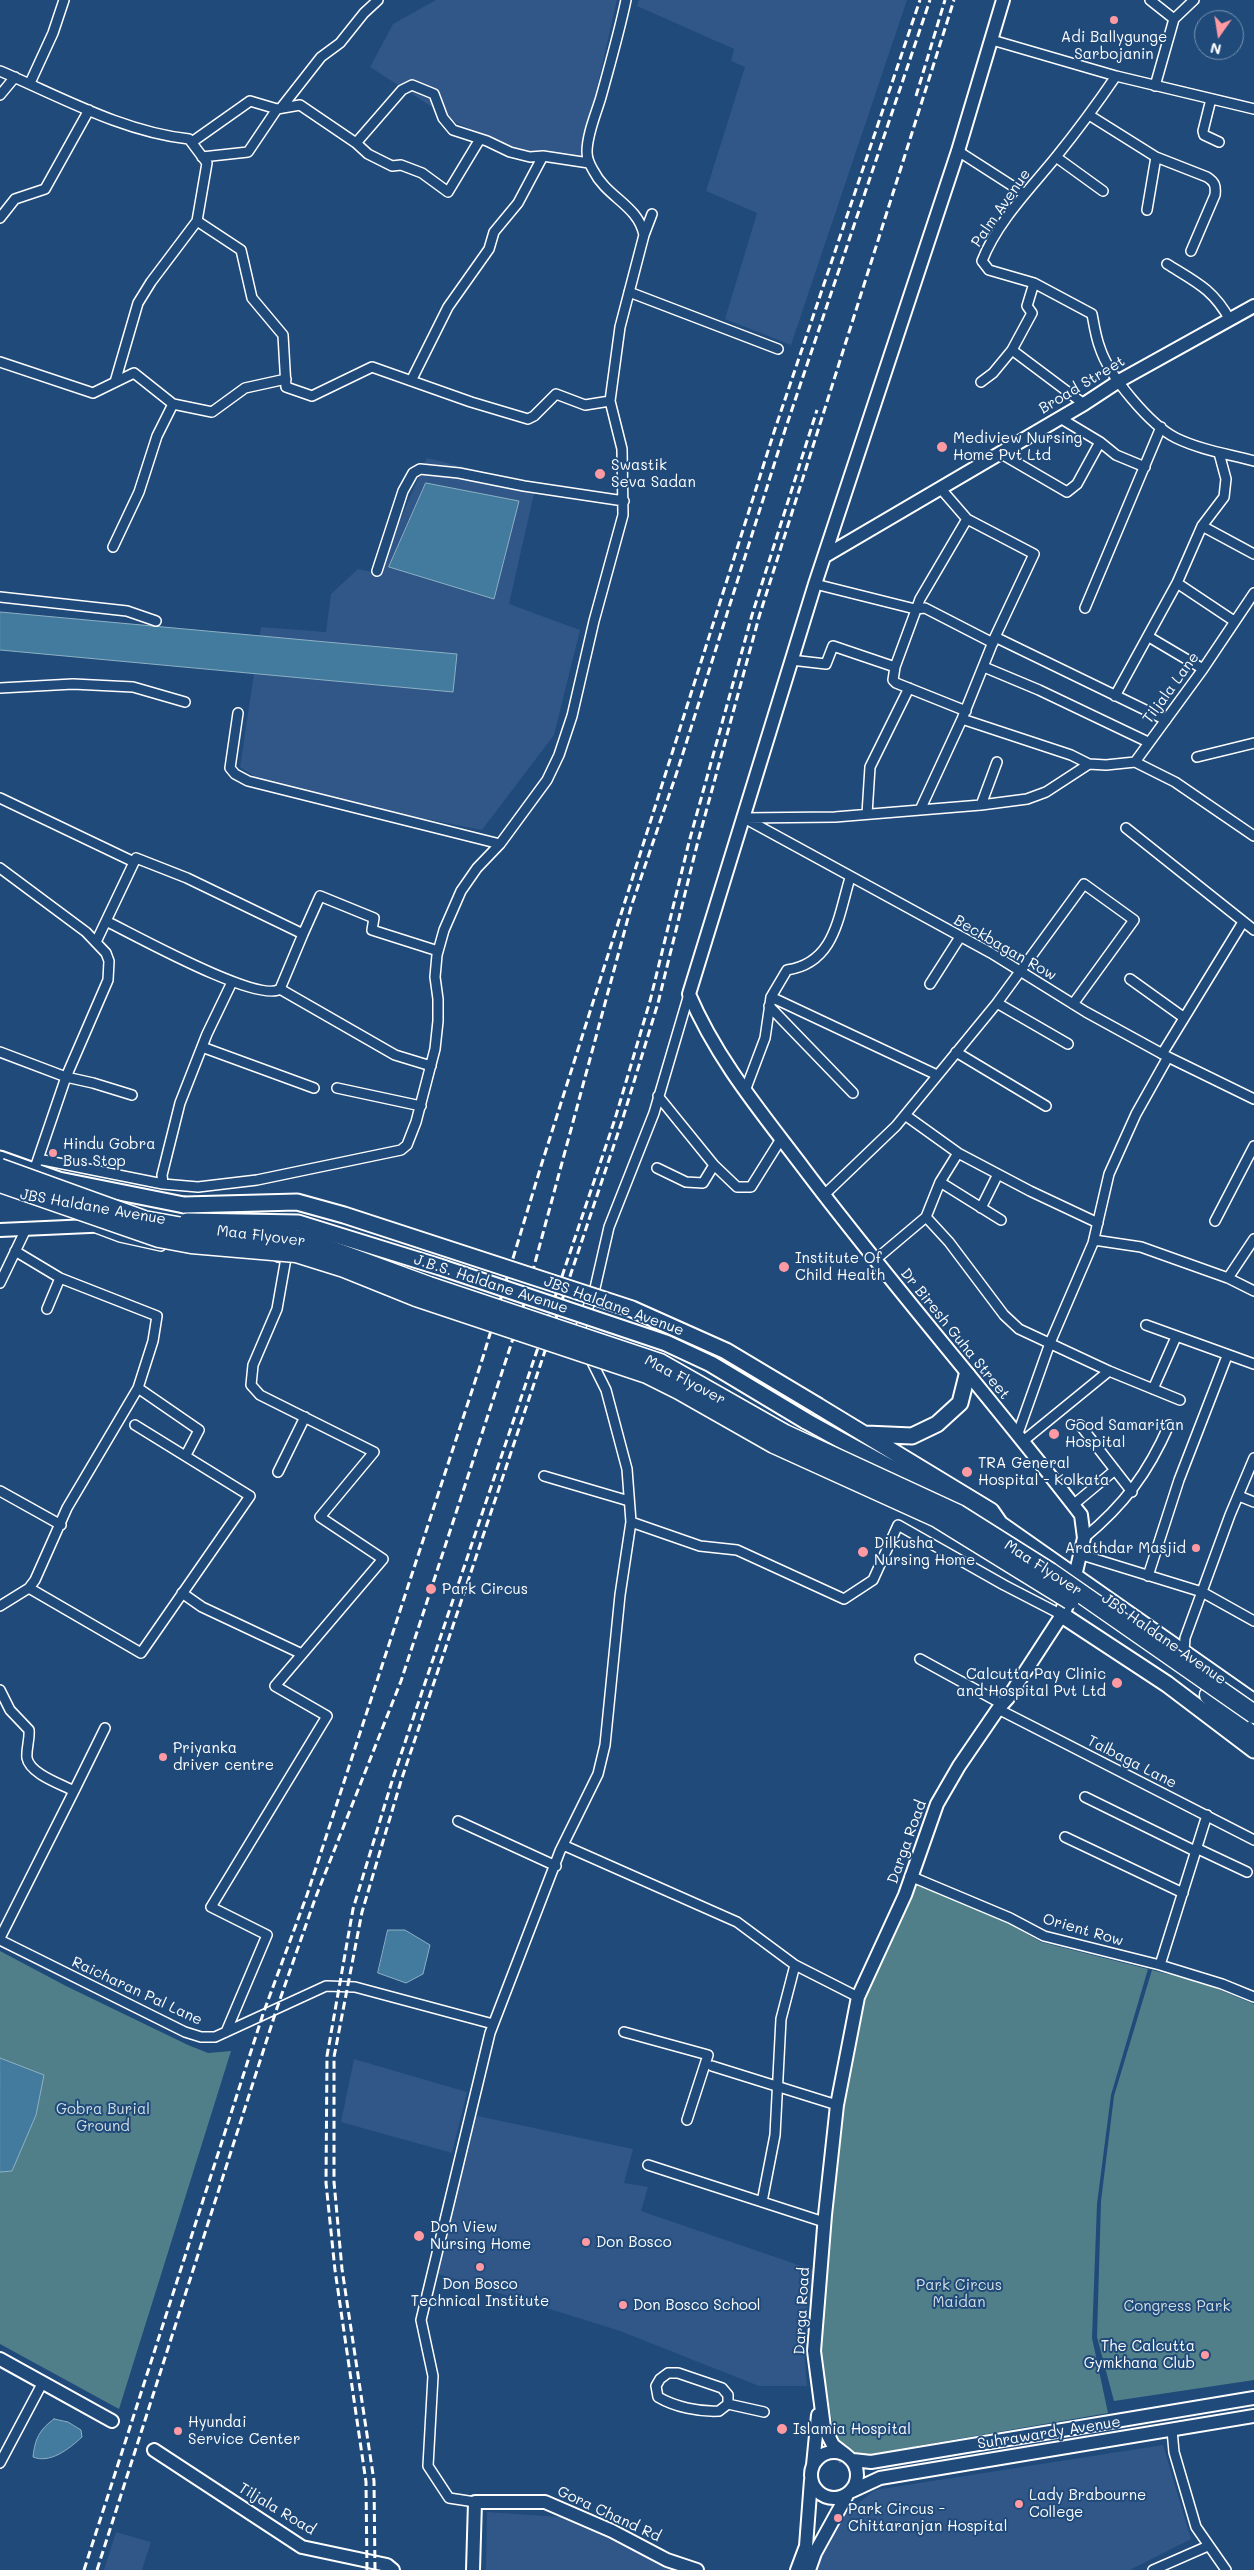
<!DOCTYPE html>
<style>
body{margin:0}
#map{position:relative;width:1254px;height:2570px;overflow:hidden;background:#1f4a7a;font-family:Mali,sans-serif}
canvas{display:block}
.north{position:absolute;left:1194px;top:10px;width:50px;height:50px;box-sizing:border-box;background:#1f4a7a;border:1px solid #7992af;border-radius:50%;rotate:193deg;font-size:14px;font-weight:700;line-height:20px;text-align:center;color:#fff}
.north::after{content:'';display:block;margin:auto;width:18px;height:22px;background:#ff9aa2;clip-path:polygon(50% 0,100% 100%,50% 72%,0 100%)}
</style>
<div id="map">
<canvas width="1254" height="2570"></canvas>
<div class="north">N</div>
</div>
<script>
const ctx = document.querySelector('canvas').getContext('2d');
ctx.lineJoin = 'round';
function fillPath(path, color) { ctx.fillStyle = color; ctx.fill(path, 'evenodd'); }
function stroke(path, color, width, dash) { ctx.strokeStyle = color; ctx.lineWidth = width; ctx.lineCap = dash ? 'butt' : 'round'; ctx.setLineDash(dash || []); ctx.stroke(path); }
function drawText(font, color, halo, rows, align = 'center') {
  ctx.font = font + ' Mali,sans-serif'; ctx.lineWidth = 4; ctx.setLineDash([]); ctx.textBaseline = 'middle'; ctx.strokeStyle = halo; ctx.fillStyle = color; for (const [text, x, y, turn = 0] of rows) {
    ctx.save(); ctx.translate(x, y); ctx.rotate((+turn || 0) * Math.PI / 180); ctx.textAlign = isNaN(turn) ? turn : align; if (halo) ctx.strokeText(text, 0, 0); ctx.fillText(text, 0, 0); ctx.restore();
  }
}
fillPath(new Path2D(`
 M 436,0 L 617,0 L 581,158 L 522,153 L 457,123 L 370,67 L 393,24 Z
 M 639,0 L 907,0 L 791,345 L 725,319 L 757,213 L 706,191 L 745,67 L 731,61 L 734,49 L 637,6 Z
 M 427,458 L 536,485 L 509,604 L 580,630 L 554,735 L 482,830 L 274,789 L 240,767 L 261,627 L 326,632 L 331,594 L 358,569 L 377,573 Z
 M 354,2059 L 467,2092 L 452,2153 L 341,2122 Z
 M 473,2115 L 633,2149 L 624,2183 L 648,2187 L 641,2211 L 819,2272 L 802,2324 L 807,2386 L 759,2386 L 620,2331 L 435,2273 Z
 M 1163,2445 L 1191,2539 L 1130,2570 L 814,2570 L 840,2518 L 875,2490 Z
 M 487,2512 L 577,2518 L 695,2570 L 486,2570 Z
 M 116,2532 L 151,2542 L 142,2570 L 104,2570 Z`), '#305787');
fillPath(new Path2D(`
 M 916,1884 L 1004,1921 L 1041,1942 L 1148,1969 L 1111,2095 L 1097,2204 L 1092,2338 L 1108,2413 L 923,2445 L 839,2463 L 819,2346 L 839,2099 L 865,1991 Z
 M 0,1951 L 66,1986 L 188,2045 L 208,2053 L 231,2051 L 119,2409 L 0,2344 Z
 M 1152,1970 L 1203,1983 L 1254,2004 L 1254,2380 L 1114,2401 L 1097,2337 L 1101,2201 L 1114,2096 Z`), '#507f89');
const water = new Path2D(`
 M 426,483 L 519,501 L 494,599 L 389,567 Z
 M 0,612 L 457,654 L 453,692 L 0,650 Z
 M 388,1930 L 405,1930 L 430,1945 L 423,1974 L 406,1983 L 378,1973 Z
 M 0,2058 L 44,2075 L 36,2115 L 12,2171 L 0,2172 Z
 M 54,2419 L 68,2422 L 81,2430 L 82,2437 C 69,2449 50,2464 33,2457 C 35,2439 39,2430 54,2419 Z`);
fillPath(water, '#427b9d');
stroke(water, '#8eb0c4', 1);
const street = new Path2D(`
 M 1150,0 L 1174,19 L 1155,86
 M 1174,19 L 1194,0
 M 992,40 L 1116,76 L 1254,109
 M 0,71 C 61,97 123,132 189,139 L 207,163 L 197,221 L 241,250 L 252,298 L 283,335 L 286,387 L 312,396 L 372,367 L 471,402 L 528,419 L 534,416 L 556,394 L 585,405 L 610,401
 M 1116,76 C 1097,104 1077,131 1056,157 C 1030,189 997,222 982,261 L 989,270 L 1034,283 L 1092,314 C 1094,325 1096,338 1100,348 C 1109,376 1150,425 1176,438 C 1201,450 1228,454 1254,461
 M 30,83 L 53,33 L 64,0
 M 0,95 L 15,77
 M 1211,99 L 1203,131 L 1204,135 L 1219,142
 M 281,108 L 321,57 L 340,43 L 364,13 L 378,0
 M 1089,115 L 1156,157 L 1147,210
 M 192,142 L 250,101 L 277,109
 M 356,143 L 368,154 L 392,166 L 401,165 L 422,173 L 448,192 L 480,139
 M 958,151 L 1025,194
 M 202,157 L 248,152 L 277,109 L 300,105 L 356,143 L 402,90 L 412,85 L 434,94 L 443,118 L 453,130 L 487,141 L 510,152 L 530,157 L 543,156 L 589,163
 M 1056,157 L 1103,191
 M 1156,157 L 1207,177 C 1215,182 1216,186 1215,195 L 1191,251
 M 0,218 L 15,199 L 45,189 L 89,110
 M 644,235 L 652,214
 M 1167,264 C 1196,282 1213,289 1230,320
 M 629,292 L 778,349
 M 1012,350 L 1032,313 L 1027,306 L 1034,283
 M 0,362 L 93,393 L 134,373 L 173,404 L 212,412 L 245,388 L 286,379
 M 411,381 L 448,307 L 489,249 L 494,232 L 518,203 L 543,156
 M 115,382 L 138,303 L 151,282 L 197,221
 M 981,382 L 993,373 L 1012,350 L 1084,404
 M 1060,418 L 1100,442 L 1116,455 L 1145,467
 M 1000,453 L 1067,492 L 1077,484 L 1100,442
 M 941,489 L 967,519 L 1034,554 L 995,637 L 962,719
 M 1202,526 L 1254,554
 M 113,547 L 139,492 L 157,436 L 173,404
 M 377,571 L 403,491 L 413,473 L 420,469 L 459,473 L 524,486 L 624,501
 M 1177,583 L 1234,621
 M 815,584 L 915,609 L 925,608 L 993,643
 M 0,597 L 127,611 L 156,621
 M 1085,608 L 1161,427
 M 995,637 L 1166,720
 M 1149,637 L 1203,669
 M 791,660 L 826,664 L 833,646 L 895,667 L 920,599 L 967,519
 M 895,667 L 893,680 L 896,683 L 966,711
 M 984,667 L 1039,690 L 1148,742
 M 0,688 L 73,684 L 133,687 L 185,702
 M 1115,696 L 1177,583 L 1202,526 L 1224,497 L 1226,479 L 1219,453
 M 238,713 L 230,768 L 235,774 L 248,781 L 500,844
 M 1197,757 L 1254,743
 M 1135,762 L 1175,782 L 1254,836
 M 0,798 L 134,862
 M 981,805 L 997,762
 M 920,810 L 962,719 L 1071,755 L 1089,764
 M 867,814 L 870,767 L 909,688
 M 744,818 L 835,817 L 981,805 L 1027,799 L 1046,792 L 1089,764 L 1106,765 L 1135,762 L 1203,669 L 1254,593
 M 744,818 L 991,953 L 1086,1012 L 1168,1057 L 1254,1099
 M 1126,828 L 1254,930
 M 0,868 L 86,932 L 106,953 L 109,961 L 108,980 L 66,1077 L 36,1165
 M 303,934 L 320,896 L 374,918 L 372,930 L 438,951
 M 96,942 L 136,858 L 187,878 L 303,934 L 280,989 C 258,1004 133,934 106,921
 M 1130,979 L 1183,1017
 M 930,984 L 960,937
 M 280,989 L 395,1055 L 431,1066
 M 771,997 L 937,1075
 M 997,1003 L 1068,1044
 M 769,1006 L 853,1093
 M 202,1047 L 314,1088
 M 0,1052 L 66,1077 L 93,1083 L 132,1095
 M 956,1052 L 1046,1106
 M 1162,1054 L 1243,922
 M 337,1088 L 421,1106
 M 745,1091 L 765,1038 L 771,997 L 787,970 C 835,963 838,917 850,878
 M 658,1096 L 714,1165 L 737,1187 L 751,1187 L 781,1139
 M 905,1115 L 958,1153 L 1030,1191 L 1098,1223
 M 958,1153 L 940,1182 L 1001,1220
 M 38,1159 L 163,1184 L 198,1187 L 257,1180 L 401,1150 L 407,1145 L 416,1122 L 435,1049 L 438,1021 L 438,999 L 435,977 L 437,955 L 444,930 L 461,891 L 477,868 L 500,844 L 547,780 L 559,755 L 572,716 L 594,621 L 623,515 L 622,449 L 610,401 L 620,327 L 644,235 C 638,205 607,198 593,170 C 590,165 587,159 587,152 C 587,134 596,114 601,97 C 610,64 619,33 626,0
 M 657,1168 L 686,1182 L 703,1183 L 714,1165
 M 163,1184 L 162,1175 L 180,1103 L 207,1034 L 232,982
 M 824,1195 L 896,1126 L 997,1003 L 1084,884 L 1134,920 L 1073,1004
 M 981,1208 L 998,1174
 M 926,1217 L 949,1242 L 1004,1315 L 1019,1329 L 1109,1371
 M 1215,1221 L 1254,1146
 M 96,1228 L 120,1237 L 161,1246
 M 1094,1240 L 1141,1247 L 1228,1278 L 1254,1291
 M 875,1260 L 926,1217 L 940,1182
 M 1228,1278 L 1254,1239
 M 0,1283 L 26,1229
 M 47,1309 L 60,1278
 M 1146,1325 L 1254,1364
 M 581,1337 L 579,1332 L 595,1288 L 609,1227 L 654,1113 L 689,994
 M 588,1354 L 606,1390 L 627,1469 L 631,1522
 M 138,1388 L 199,1430 L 186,1455
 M 1153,1389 L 1176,1337
 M 1080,1425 L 1132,1492
 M 1017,1436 L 1050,1343 L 1093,1243 L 1109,1174 L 1136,1114 L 1168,1057
 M 1022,1442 L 1109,1371 L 1180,1400
 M 278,1472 L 305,1417
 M 544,1476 L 629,1501
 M 0,1491 L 61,1525
 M 1239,1496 L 1254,1502
 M 1073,1505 L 1115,1470
 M 1084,1538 C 1124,1505 1148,1473 1169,1425
 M 1082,1555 L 1202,1592 L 1254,1621
 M 1148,1576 L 1179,1480 L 1227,1356
 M 29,1588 L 141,1653 L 250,1496 L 135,1425
 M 182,1593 L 202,1607 L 302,1654
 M 0,1606 L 29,1588 L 35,1580 L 67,1508 L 138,1388 L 153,1341 L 157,1316 L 60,1278 L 15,1251
 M 1184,1651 L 1185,1638 L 1230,1515 L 1254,1458
 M 920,1659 L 1002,1704
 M 0,1690 L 10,1710 L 29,1730 C 30,1739 26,1749 27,1758 C 30,1774 61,1784 74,1791 L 0,1938
 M 998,1709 L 1254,1840
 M 74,1791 L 105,1728
 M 1085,1797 L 1195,1851
 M 458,1821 L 556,1866
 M 1065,1837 L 1183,1893
 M 563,1845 L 737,1922 L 795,1965 L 858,1997
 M 1196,1848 L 1247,1872
 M 910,1876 L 1010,1918 L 1044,1936 L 1160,1965 L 1222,1984 L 1254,1997
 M 0,1940 L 185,2032 L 201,2037 L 215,2037 L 326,1986 L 355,1987 L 493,2024
 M 1160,1965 L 1207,1815
 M 226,2032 L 267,1935 L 211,1907 L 327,1716 L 275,1686 L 383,1559 L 320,1517 L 374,1452 L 260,1395 L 251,1385 L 253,1365 L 277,1309 L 286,1258 L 278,1257
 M 624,2032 L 708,2055 L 687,2120
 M 712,2066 L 837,2105
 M 648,2165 L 824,2222
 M 762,2202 L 775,2135 L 781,2019 L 795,1965
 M 728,2404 L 728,2395 L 722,2388 L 678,2373 L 668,2373 L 660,2379 L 656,2386 L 658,2397 C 675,2407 699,2412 719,2411 L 728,2404 L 764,2412
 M 1172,2430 L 1174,2452 L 1196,2527 L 1226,2570
 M 0,2463 L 43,2382
 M 475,2502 L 449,2498 L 428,2466 L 433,2376 L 421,2320 L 490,2033 L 560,1851 L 598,1774 L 605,1745 L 620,1595 L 631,1522 L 700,1546 L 737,1550 L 844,1599 L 873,1580 L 898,1525 L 1004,1585 L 1062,1615
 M 1153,2570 L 1208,2546`);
const secondary = new Path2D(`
 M 1003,0 L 958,151 L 815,584 L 689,994 C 717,1060 762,1113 805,1170 C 894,1288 991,1398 1081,1515 L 1084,1538 L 1075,1576
 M 825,556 L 1084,404 L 1119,381 L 1254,306
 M 0,1230 L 112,1225
 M 0,2359 L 112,2421
 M 154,2450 L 302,2547 L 387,2565 L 393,2570
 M811 2475a23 23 0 1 1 46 0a23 23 0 1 1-46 0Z
 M 846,2455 L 833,2445 L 824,2427 L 814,2351 L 825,2215 L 837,2105 L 858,1997 L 905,1895 L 937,1804 L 959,1766 L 998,1709 L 1008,1698 L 1062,1615
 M 853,2460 L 871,2462 L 1254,2398
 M 813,2465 L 818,2415
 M 852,2491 L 880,2478 L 1254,2416
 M 473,2570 L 475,2502 L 545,2502 L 612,2531 L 667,2560 L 697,2570
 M 797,2570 L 806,2546 L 811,2480
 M 809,2570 L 815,2553 L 847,2495`);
const primary = new Path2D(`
 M 0,1159 L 59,1180 L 184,1205
 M 818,1406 L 991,1511 L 1000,1524
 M 806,1421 L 982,1518 L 1000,1524 L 1254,1702
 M 866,1434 L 912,1436 L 937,1424 L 960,1403 L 967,1375
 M 1071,1588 L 1062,1615 L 1167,1684 L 1254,1750`);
const highway = new Path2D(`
 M 1209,1695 L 1254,1738`);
stroke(street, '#fff', 12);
stroke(secondary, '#fff', 16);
stroke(primary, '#fff', 19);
stroke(highway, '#fff', 21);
stroke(street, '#1f4a7a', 9);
stroke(secondary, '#1f4a7a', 12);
stroke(primary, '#1f4a7a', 15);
stroke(highway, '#1f4a7a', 18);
stroke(new Path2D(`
 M 916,96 L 945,0
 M 84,2570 L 263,2014 L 307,1895 L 483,1357 L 541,1166 L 775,429 L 920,0
 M 97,2570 L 277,2008 L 315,1899 L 401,1681 L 522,1311 L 631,907 L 678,769 L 785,430 L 930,0
 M 367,2570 L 366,2482 L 335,2270 L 326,2183 L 327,2056 L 353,1909 L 393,1778 L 615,1119 L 650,1001 L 689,842 L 752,615 L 817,410
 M 375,2570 L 374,2481 L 342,2269 L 334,2182 L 334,2057 L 362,1912 L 401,1781 L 622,1121 L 658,1003 L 697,845 L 759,617 L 954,0`), '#fff', 3, [8, 4]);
const primaryBridge = new Path2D(`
 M 184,1205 L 297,1202 L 344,1215 L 632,1309 L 726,1351 L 818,1406
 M 187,1221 L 298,1223 L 440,1267 L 666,1343 L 711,1364 L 806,1421`);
const highwayBridge = new Path2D(`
 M 0,1168 L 144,1220 L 194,1229 L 251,1232 L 306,1241 L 429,1286 L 660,1363 L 785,1434 L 958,1514 L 1050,1572 L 1254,1714
 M 0,1183 L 159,1238 L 191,1244 L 296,1253 L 344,1268 L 416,1297 L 647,1374 L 679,1390 L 774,1444 L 937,1518 L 1070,1600`);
stroke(primaryBridge, '#fff', 19, []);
stroke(highwayBridge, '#fff', 21, []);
stroke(primaryBridge, '#1f4a7a', 15);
stroke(highwayBridge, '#1f4a7a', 18);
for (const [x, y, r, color] of [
 [1114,20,5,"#ff9aa2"],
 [942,447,6,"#ff9aa2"],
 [600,474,6,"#ff9aa2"],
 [53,1153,5,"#ff9aa2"],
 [784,1267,6,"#ff9aa2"],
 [1054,1434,6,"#ff9aa2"],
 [967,1472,6,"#ff9aa2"],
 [1196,1548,5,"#ff9aa2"],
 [863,1552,6,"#ff9aa2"],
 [431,1589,6,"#ff9aa2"],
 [1117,1683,6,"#ff9aa2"],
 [163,1757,5,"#ff9aa2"],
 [419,2236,6,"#ff9aa2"],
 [586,2242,5,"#ff9aa2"],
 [480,2267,5,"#ff9aa2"],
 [623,2305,5,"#ff9aa2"],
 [1205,2355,5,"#ff9aa2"],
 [782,2429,6,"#ff9aa2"],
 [178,2431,5,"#ff9aa2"],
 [1019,2504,5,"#ff9aa2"],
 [838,2518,5,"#ff9aa2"]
]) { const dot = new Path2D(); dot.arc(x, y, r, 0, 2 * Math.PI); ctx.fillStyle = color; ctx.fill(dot); stroke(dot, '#1f4a7a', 2); }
drawText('15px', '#fff', '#1f4a7a', [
 ["Adi Ballygunge",1114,37,"center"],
 ["Sarbojanin",1114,54,"center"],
 ["Mediview Nursing",953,438],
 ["Home Pvt Ltd",953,455],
 ["Swastik",611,465],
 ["Seva Sadan",611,482],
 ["Hindu Gobra",63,1144],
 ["Bus Stop",63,1161],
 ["Institute Of",795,1258],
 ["Child Health",795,1275],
 ["Good Samaritan",1065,1425],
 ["Hospital",1065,1442],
 ["TRA General",978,1463],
 ["Hospital - Kolkata",978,1480],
 ["Dilkusha",874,1543],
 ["Nursing Home",874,1560],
 ["Arathdar Masjid",1186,1548,"right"],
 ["Park Circus",442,1589],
 ["Calcutta Pay Clinic",1106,1674,"right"],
 ["and Hospital Pvt Ltd",1106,1691,"right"],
 ["Priyanka",173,1748],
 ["driver centre",173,1765],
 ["Don View",430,2227],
 ["Nursing Home",430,2244],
 ["Don Bosco",596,2242],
 ["Don Bosco",480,2284,"center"],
 ["Technical Institute",480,2301,"center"],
 ["Don Bosco School",633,2305],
 ["The Calcutta",1195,2346,"right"],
 ["Gymkhana Club",1195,2363,"right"],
 ["Hyundai",188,2422],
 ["Service Center",188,2439],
 ["Islamia Hospital",793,2429],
 ["Lady Brabourne",1029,2495],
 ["College",1029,2512],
 ["Park Circus -",848,2509],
 ["Chittaranjan Hospital",848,2526]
], 'left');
drawText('15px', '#fff', '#1f4a7a', [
 ["Palm Avenue",1001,208,-55],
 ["Broad Street",1082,385,-31],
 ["Tiljala Lane",1171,688,-54],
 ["Beckbagan Row",1005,948,30],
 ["JBS Haldane Avenue",93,1207,10],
 ["Maa Flyover",261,1236,7],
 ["J.B.S. Haldane Avenue",491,1284,18],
 ["JBS Haldane Avenue",614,1306,20],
 ["Dr Biresh Guha Street",955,1334,51],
 ["Maa Flyover",685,1380,28],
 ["Maa Flyover",1043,1568,33],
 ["JBS Haldane Avenue",1164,1639,35],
 ["Talbaga Lane",1132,1762,27],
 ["Darga Road",907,1842,-70],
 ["Orient Row",1083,1930,16],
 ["Raicharan Pal Lane",137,1991,25],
 ["Darga Road",802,2311,-87],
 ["Suhrawardy Avenue",1049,2433,-9],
 ["Tiljala Road",277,2509,31],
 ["Gora Chand Rd",609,2514,25]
]);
drawText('15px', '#d3dfe2', '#1f4a7a', [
 ["Gobra Burial",103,2109],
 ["Ground",103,2126],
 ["Park Circus",959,2285],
 ["Maidan",959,2302],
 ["Congress Park",1177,2306]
]);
</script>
